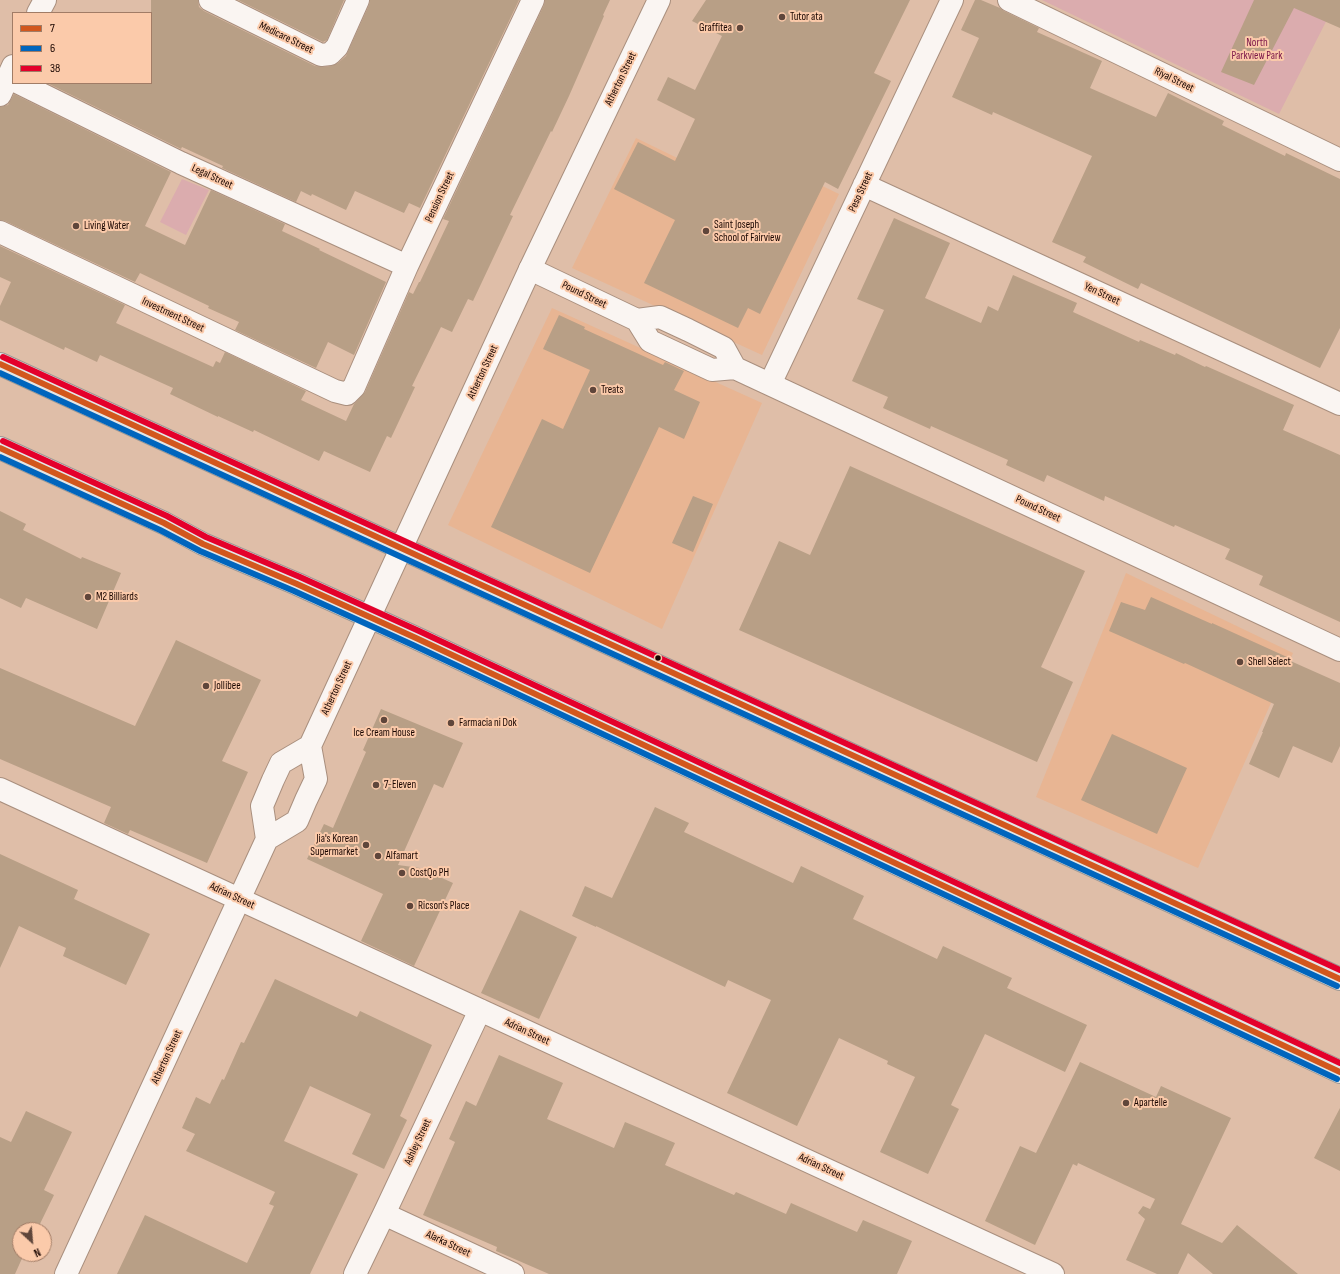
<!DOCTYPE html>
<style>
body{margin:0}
#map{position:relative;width:1340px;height:1274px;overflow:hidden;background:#dfbea8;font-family:"Sofia Sans Condensed",sans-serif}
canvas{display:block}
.legend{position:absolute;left:12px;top:12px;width:140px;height:72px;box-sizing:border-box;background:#fbcaaa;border:1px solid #a17c66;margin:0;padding:5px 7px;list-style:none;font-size:12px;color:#1a0600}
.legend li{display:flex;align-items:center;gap:8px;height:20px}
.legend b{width:20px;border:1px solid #a17c66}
.north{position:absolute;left:12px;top:1222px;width:40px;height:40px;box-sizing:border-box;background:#fbcaaa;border:1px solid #a17c66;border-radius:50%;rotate:154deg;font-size:11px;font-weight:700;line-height:16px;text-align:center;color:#1a0600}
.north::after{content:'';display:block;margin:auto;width:14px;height:18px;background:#5f463b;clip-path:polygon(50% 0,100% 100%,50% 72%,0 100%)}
</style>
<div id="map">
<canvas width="1340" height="1274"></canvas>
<ul class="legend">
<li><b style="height:5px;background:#d2571d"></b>7</li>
<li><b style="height:5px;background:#0065bd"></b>6</li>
<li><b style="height:5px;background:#e4002b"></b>38</li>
</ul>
<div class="north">N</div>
</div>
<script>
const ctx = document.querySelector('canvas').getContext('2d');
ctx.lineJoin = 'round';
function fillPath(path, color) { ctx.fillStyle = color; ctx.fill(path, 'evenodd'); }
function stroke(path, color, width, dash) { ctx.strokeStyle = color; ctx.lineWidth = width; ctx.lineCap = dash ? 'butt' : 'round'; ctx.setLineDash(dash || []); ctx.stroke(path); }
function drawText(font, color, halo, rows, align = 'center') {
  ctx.font = font + ' "Sofia Sans Condensed",sans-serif'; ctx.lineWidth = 4; ctx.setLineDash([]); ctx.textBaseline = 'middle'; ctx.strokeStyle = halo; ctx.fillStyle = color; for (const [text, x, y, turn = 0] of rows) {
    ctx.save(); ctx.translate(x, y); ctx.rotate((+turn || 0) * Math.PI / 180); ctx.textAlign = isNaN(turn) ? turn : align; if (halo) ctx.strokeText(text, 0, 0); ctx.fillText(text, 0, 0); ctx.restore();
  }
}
fillPath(new Path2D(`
 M 636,138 L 733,185 L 750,151 L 839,194 L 762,355 L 572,268 Z
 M 552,308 L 762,403 L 662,629 L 448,525 Z
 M 1126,573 L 1293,653 L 1198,868 L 1036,797 Z`), '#e8b593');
fillPath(new Path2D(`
 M 1042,0 L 1337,0 L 1279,114 Z
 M 182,179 L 209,190 L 186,235 L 160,222 Z`), '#dbacae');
fillPath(new Path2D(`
 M 151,0 L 198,0 L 199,7 L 204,11 L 315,66 L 322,67 L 331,66 L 338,63 L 346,56 L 369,5 L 370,0 L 519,0 L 420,208 L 409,203 L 404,213 L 355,191 L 346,210 L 312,194 L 311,196 L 301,191 L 296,202 L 222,168 L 223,166 L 182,147 L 181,149 L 47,83 L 151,83 Z
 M 238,0 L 344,0 L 327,40 L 323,42 Z
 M 545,0 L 610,0 L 603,15 L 604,16 L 569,96 L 552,132 L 551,131 L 510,215 L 513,216 L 473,301 L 468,299 L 452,332 L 441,327 L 412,386 L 415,387 L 391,438 L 387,436 L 370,472 L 324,451 L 319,461 L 254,430 L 253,432 L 218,416 L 218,417 L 170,394 L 173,388 L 100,355 L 97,362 L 65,347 L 64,350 L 0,320 L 0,306 L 11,282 L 0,277 L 0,246 L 125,305 L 116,323 L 213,367 L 216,361 L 220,363 L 225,352 L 306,391 L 301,400 L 346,421 L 354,404 L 365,392 L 409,292 L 413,294 L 419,282 L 420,282 L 449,221 L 443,219 L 544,5 Z
 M 706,0 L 910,0 L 874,73 L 891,81 L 838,189 L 825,182 L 760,314 L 748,308 L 738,328 L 644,283 L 675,220 L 614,189 L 638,142 L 675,161 L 695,119 L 657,100 L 668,77 L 695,90 L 722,36 L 692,21 Z
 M 975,0 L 981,0 L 1000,8 L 1004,11 L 1039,28 L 1037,32 L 1102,61 L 1090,88 L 1156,117 L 1168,93 L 1224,121 L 1222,125 L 1285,156 L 1286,153 L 1340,179 L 1340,328 L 1320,368 L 1141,283 L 1138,289 L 1083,262 L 1086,257 L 1052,242 L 1092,156 L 993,112 L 992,115 L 952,97 L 979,38 L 961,30 Z
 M 1254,0 L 1340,0 L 1340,28 L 1294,8 L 1254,85 L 1221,72 Z
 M 14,94 L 171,172 L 145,226 L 185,245 L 211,190 L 285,224 L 282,231 L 320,249 L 319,250 L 386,282 L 354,355 L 328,342 L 316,368 L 235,330 L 239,322 L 208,308 L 209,306 L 140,273 L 135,282 L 5,221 L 0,220 L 0,107 L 8,105 Z
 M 894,218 L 950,243 L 925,298 L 981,323 L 988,306 L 998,311 L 1013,275 L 1077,303 L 1073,312 L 1139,342 L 1140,340 L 1175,355 L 1176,353 L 1205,367 L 1206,366 L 1294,405 L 1283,430 L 1340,455 L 1340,622 L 1259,585 L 1263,576 L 1225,559 L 1230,549 L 1175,525 L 1174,527 L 1105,496 L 1104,501 L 1047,475 L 1044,482 L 1006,465 L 1008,460 L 931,426 L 930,429 L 883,408 L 888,397 L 852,381 L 884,310 L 857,299 Z
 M 559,315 L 585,327 L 584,329 L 663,365 L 665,362 L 684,371 L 674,390 L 700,402 L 684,439 L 659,427 L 590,573 L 491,527 L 542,419 L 563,429 L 590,370 L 543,349 Z
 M 850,466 L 1085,571 L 1041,667 L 1073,682 L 1037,762 L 739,630 L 779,541 L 810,555 Z
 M 693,496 L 713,504 L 693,552 L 672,543 Z
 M 0,511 L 26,524 L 23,530 L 81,559 L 82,557 L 121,573 L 97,629 L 26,598 L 21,608 L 0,598 Z
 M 1151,597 L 1212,624 L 1212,623 L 1287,657 L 1286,659 L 1340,683 L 1340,746 L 1332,763 L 1293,746 L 1279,778 L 1249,764 L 1263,732 L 1262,732 L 1274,704 L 1185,663 L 1184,664 L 1109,631 L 1121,602 L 1145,610 Z
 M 176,640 L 261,680 L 222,761 L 248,772 L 207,863 L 130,830 L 128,834 L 104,823 L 111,807 L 0,759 L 0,668 L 135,726 Z
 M 381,709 L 463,743 L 443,788 L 434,784 L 398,865 L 420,868 L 453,883 L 414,966 L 361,941 L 383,894 L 307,859 L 324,824 L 333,828 L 366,752 L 363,750 Z
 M 1112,734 L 1187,768 L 1157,834 L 1081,800 Z
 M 655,807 L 689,823 L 684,832 L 793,883 L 801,866 L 864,896 L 853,919 L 937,959 L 943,946 L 1012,978 L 1007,988 L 1087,1025 L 1065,1072 L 985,1034 L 951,1105 L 959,1109 L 928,1174 L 880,1152 L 915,1077 L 887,1064 L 888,1061 L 839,1038 L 797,1126 L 727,1093 L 771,1000 L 728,980 L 725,987 L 596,926 L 596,927 L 572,916 L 585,886 L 612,898 Z
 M 0,854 L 78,890 L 74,899 L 150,934 L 126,985 L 63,956 L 66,948 L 19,926 L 0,968 Z
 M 520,910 L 577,937 L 539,1019 L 481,993 Z
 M 275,979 L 357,1017 L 360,1011 L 432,1045 L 400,1116 L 407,1120 L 384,1169 L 352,1154 L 371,1114 L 310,1086 L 284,1141 L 358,1174 L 310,1274 L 117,1274 L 145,1215 L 247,1263 L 274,1206 L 269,1204 L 275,1192 L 186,1151 L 195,1134 L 182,1128 L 196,1097 L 210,1104 L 222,1079 L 224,1080 L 241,1042 L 244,1043 Z
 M 499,1055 L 563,1083 L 547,1119 L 614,1148 L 625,1122 L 675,1143 L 665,1165 L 734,1195 L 736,1192 L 786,1214 L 791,1203 L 857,1232 L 863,1220 L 912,1241 L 897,1274 L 549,1274 L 496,1251 L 497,1247 L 423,1215 L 455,1142 L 449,1139 L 466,1101 L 476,1106 Z
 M 1080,1062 L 1156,1097 L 1161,1086 L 1231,1118 L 1181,1224 L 1222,1243 L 1237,1225 L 1298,1274 L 1213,1274 L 1188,1253 L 1178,1274 L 1157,1274 L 1126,1260 L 1145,1219 L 1138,1213 L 1143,1206 L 1150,1209 L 1155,1199 L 1078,1163 L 1077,1166 L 1073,1164 L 1035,1245 L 985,1221 L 1020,1146 L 1036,1153 Z
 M 1340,1108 L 1340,1171 L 1314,1158 Z
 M 26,1111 L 72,1132 L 44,1190 L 54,1195 L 37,1230 L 20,1230 L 20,1254 L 24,1254 L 15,1274 L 0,1274 L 0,1137 L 11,1142 Z`), '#b89f86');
const minor = new Path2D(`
 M 210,0 L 321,55 L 330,54 L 337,47 L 358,0
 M 1009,0 L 1340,160
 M 38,13 L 45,0
 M 19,83 L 181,163 L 407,266
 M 0,95 L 13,66
 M 864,185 L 1340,404
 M 0,232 L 335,391 L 347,394 L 354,387 L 407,266 L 533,0
 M 530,269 L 637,320 L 660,317 L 688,330 L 724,348 L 735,368
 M 637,320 L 650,341 L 712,370 L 735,368 L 1340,650
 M 770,384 L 952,0
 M 0,789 L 1053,1274
 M 384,1214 L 513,1274
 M 355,1274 L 384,1214 L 480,1010`);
const tertiary = new Path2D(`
 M 267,839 L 262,806 L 273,780 L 281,763 L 310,746 L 530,269 L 659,0
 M 66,1274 L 267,839 L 297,821 L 306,800 L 316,779 L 310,746`);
const primary = new Path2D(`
 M 0,364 L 1340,979
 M 0,448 L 164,523 L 203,544 L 297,584 L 416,638 L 1340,1072`);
stroke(minor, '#a98f7e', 24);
stroke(tertiary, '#a98f7e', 24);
stroke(primary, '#9c9894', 24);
stroke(minor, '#faf5f2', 22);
stroke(tertiary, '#faf5f2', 22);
stroke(primary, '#e4e6e6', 22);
stroke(new Path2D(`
 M 0,364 L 1340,979
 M 0,448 L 164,523 L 203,544 L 297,584 L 416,638 L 1340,1072`), '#d2571d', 6);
stroke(new Path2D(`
 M 0,373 L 1337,986
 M 0,457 L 160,530 L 200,551 L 294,591 L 413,645 L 1337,1079`), '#0065bd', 6);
stroke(new Path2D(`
 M 3,357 L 1340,970
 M 3,441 L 167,516 L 206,537 L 300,577 L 419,631 L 1340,1063`), '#e4002b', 6);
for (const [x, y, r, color] of [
 [782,17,4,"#5f463b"],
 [740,28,4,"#5f463b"],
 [76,226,4,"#5f463b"],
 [706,231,4,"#5f463b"],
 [593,390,4,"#5f463b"],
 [88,597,4,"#5f463b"],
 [658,658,3.5,"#1a0600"],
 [1240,662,4,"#5f463b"],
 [206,686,4,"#5f463b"],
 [384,720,4,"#5f463b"],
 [451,723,4,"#5f463b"],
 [376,785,4,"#5f463b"],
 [366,845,4,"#5f463b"],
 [378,856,4,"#5f463b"],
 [402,873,4,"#5f463b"],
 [410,906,4,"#5f463b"],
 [1126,1103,4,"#5f463b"]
]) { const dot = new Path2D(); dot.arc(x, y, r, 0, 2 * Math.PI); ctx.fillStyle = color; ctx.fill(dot); stroke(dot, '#fbcaaa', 1.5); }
drawText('11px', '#1a0600', '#fbcaaa', [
 ["Tutor ata",790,17],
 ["Graffitea",732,28,"right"],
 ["Saint Joseph",714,225],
 ["School of Fairview",714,238],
 ["Living Water",84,226],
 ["Treats",601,390],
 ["M2 Billiards",96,597],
 ["Shell Select",1248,662],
 ["Jollibee",214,686],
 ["Farmacia ni Dok",459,723],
 ["Ice Cream House",384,733,"center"],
 ["7-Eleven",384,785],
 ["Jia's Korean",358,839,"right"],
 ["Supermarket",358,852,"right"],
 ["Alfamart",386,856],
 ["CostQo PH",410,873],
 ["Ricson's Place",418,906],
 ["Apartelle",1134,1103]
], 'left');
drawText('11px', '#1a0600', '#fbcaaa', [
 ["Medicare Street",286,38,26],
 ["Atherton Street",621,79,-64],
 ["Riyal Street",1174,80,26],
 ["Legal Street",212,177,25],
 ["Peso Street",861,192,-65],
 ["Pension Street",440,197,-65],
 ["Yen Street",1102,294,25],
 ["Pound Street",584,295,26],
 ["Investment Street",173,315,25],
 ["Atherton Street",483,372,-65],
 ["Pound Street",1038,509,25],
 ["Atherton Street",337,688,-65],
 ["Adrian Street",232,896,25],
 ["Adrian Street",527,1032,25],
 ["Atherton Street",167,1057,-65],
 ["Ashley Street",418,1142,-65],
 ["Adrian Street",821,1167,25],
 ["Alarka Street",448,1244,25]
]);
drawText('11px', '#7b1649', '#fbcaaa', [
 ["North",1257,43],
 ["Parkview Park",1257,56]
]);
</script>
